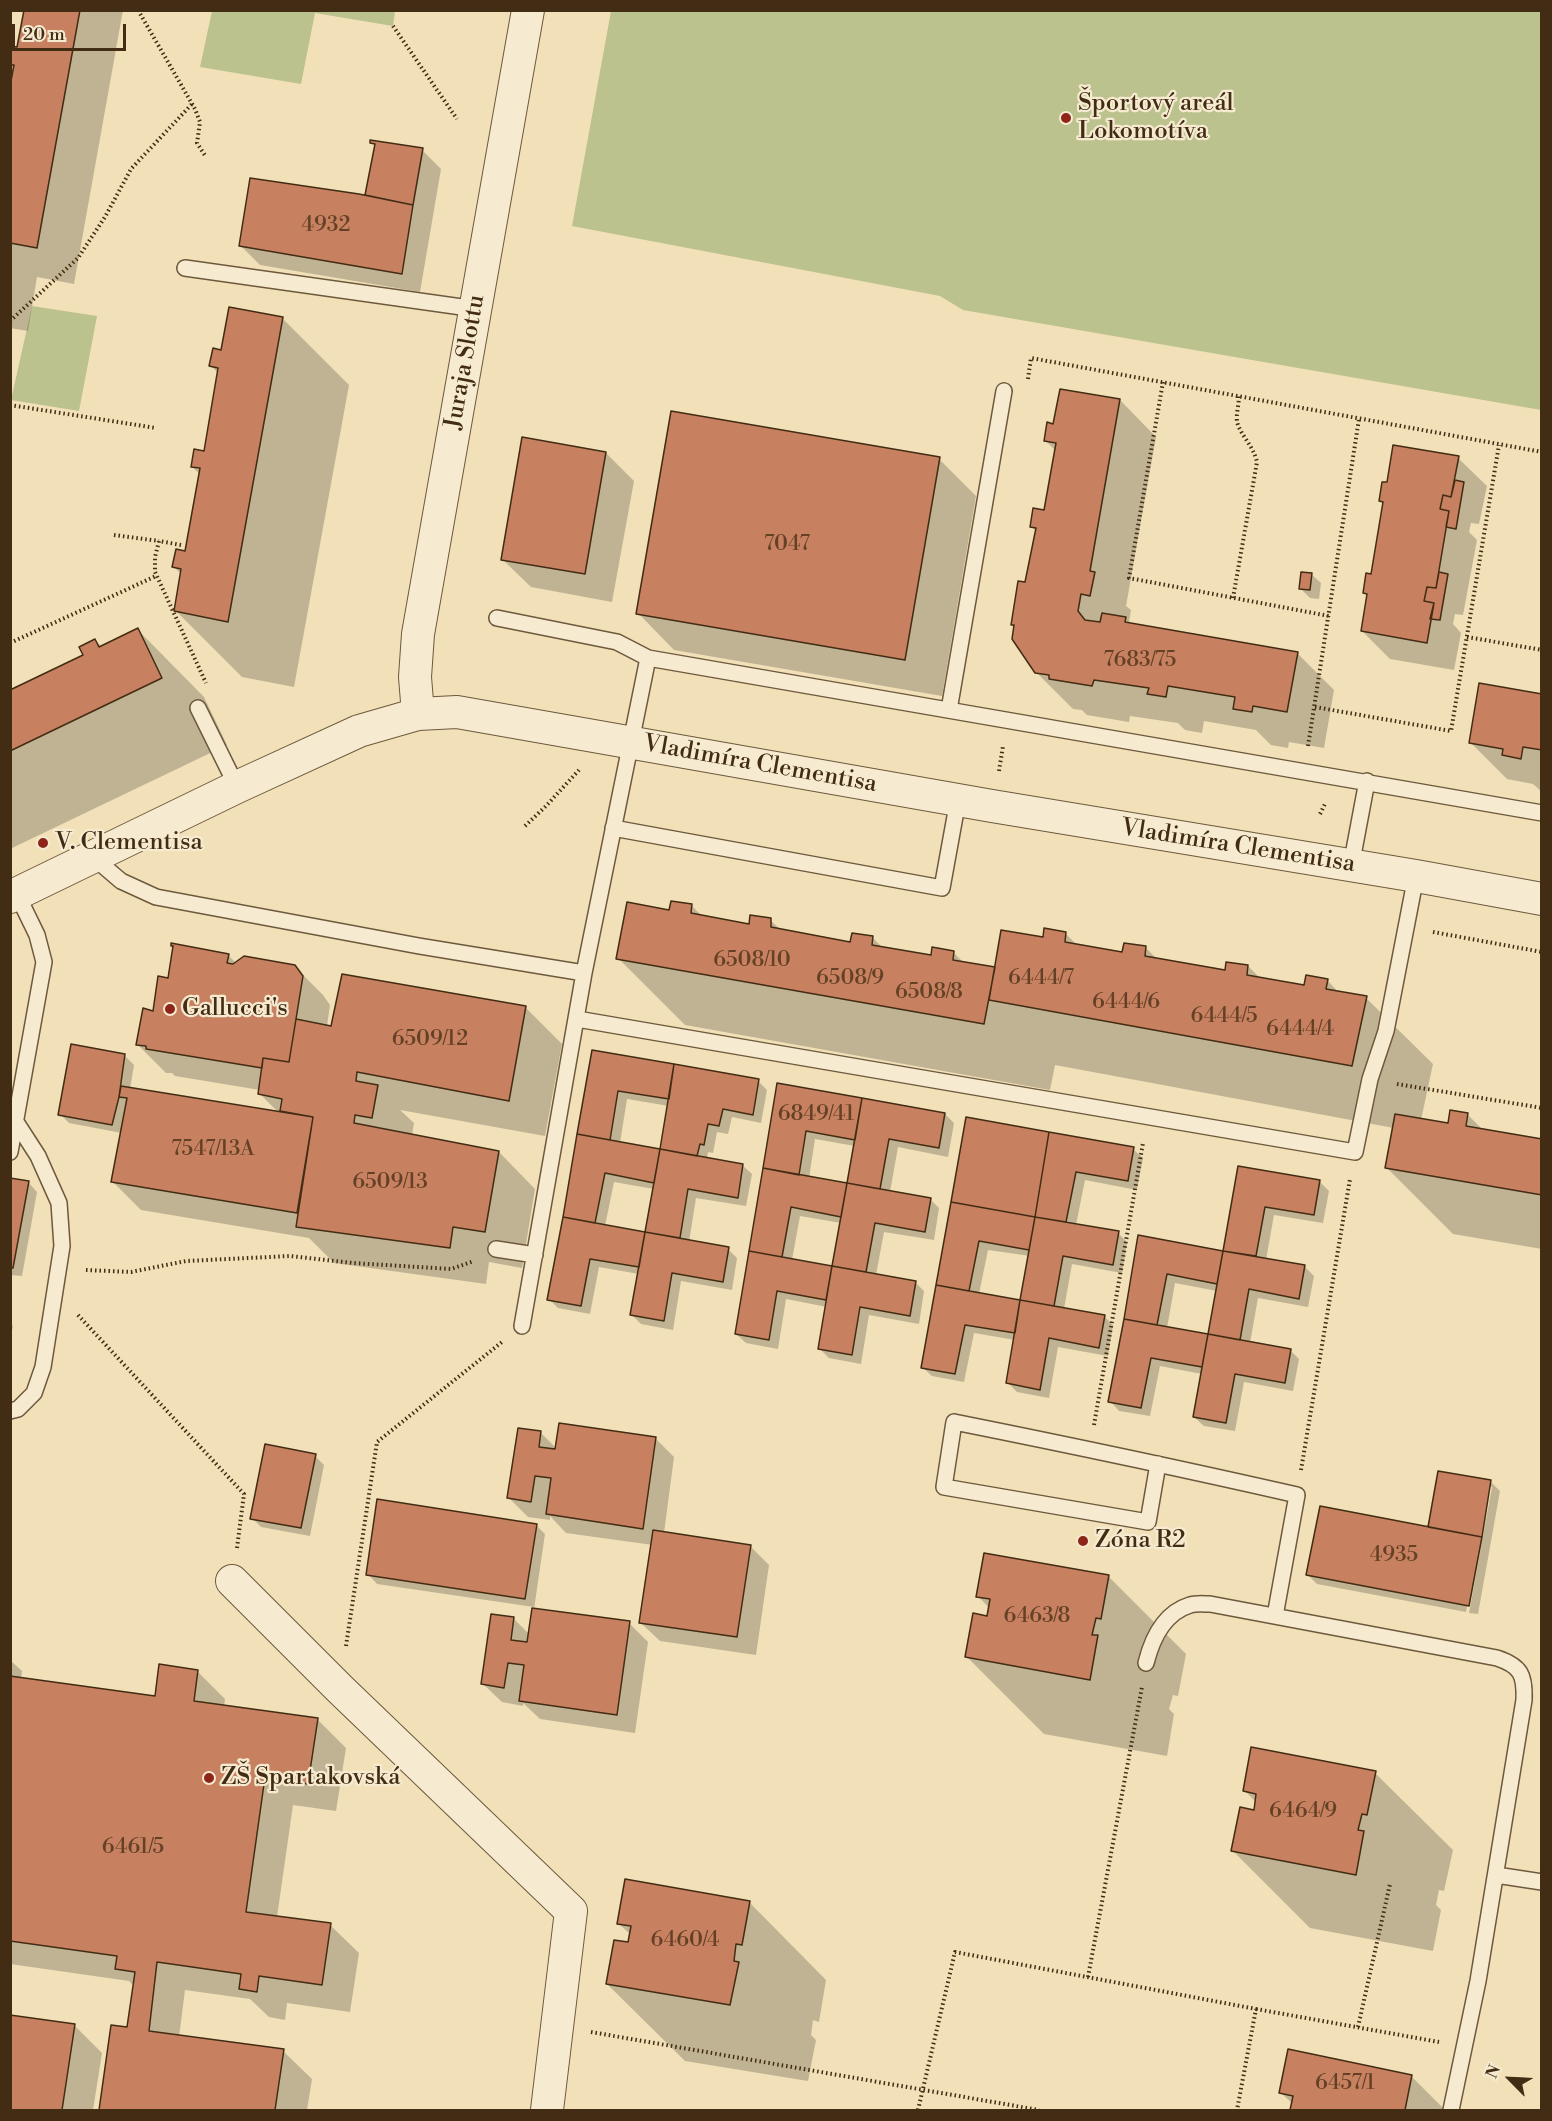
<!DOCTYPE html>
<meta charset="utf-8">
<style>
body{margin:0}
#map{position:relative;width:1552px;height:2121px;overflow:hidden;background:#f1e0b8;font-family:"Libre Bodoni",serif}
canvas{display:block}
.frame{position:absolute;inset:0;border:12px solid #422c13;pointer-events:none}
.north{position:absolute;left:1480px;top:2049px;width:60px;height:60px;-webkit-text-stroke:4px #f6ebd1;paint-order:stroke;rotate:294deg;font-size:16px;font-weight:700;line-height:24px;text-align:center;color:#422c13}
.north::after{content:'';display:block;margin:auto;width:21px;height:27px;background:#422c13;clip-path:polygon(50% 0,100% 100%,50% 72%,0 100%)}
.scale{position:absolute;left:12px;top:24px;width:114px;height:27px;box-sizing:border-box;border:3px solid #422c13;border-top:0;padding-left:8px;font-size:18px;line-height:21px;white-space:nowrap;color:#422c13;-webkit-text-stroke:4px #f6ebd1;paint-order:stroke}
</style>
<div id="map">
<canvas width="1552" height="2121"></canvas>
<div class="frame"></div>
<div class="north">N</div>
<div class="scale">20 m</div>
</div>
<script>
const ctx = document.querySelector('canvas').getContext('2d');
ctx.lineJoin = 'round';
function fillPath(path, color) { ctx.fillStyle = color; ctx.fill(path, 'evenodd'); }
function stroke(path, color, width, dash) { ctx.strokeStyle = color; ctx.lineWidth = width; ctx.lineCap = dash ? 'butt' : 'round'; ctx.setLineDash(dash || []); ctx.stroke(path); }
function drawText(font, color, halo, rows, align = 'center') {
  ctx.font = font + ' "Libre Bodoni",serif'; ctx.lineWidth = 4.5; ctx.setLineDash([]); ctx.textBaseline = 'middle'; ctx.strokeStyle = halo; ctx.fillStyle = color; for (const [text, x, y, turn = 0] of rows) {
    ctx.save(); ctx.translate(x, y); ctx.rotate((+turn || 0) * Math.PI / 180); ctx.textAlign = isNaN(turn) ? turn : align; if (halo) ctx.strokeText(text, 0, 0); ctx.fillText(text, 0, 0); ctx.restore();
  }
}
fillPath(new Path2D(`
 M 212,11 L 212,10 L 395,11 L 393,26 L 315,13 L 301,84 L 200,67 Z
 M 611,11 L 1541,11 L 1541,410 L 963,310 L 940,296 L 572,226 Z
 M 32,306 L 97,316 L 79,411 L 11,400 Z`), '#bcc28e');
fillPath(new Path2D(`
 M 25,10 L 123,10 L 74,284 L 37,277 L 28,331 L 10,328 L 10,95 L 14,74 L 10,70 L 10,48 L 19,49 Z
 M 377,143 L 422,150 L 441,169 L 420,292 L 260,265 L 241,246 L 366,196 Z
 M 282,318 L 349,385 L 294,687 L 242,677 L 176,611 L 182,575 L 174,567 L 186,552 L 200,474 L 192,467 L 205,452 L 219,374 L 211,366 L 223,352 Z
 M 1120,400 L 1156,437 L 1126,606 L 1131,610 L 1129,622 L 1132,625 L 1297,653 L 1334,690 L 1324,748 L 1289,742 L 1288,748 L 1271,745 L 1256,730 L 1204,721 L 1202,733 L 1185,730 L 1178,723 L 1130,716 L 1129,722 L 1087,715 L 1082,710 L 1073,709 L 1036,672 L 1012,625 L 1026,584 L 1037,532 L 1031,526 L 1045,511 L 1056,451 L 1046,441 L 1055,425 Z
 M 606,453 L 634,481 L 612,602 L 531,587 L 502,559 Z
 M 1458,458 L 1487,486 L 1479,524 L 1471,523 L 1469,532 L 1477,540 L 1463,615 L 1455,614 L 1453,624 L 1461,633 L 1454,670 L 1390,659 L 1362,631 L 1368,596 L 1365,592 L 1372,576 L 1384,504 L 1381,501 Z
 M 939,459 L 976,496 L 942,696 L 674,650 L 638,613 Z
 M 1311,574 L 1321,583 L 1319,599 L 1310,598 L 1301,589 Z
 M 138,630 L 204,697 L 227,745 L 10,849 L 10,691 L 85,656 L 95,640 L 102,647 Z
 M 1542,695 L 1542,792 L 1533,784 L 1507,779 L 1470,742 Z
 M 692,906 L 703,917 L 750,925 L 770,920 L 781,930 L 852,944 L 873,938 L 883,948 L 933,957 L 953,952 L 964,963 L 996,968 L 1044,939 L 1066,934 L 1078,946 L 1124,954 L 1146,948 L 1158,960 L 1226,972 L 1248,966 L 1260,978 L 1306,987 L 1328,981 L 1339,993 L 1366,998 L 1433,1064 L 1421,1120 L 1449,1125 L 1467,1114 L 1484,1131 L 1542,1141 L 1542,1249 L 1453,1234 L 1386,1167 L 1394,1128 L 1055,1065 L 1050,1090 L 685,1025 L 618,958 L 670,911 Z
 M 228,955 L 237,964 L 294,966 L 323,995 L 330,1005 L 327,1026 L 332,1027 L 525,1007 L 562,1044 L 545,1136 L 400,1110 L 414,1123 L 412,1135 L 499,1152 L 535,1189 L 522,1268 L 489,1262 L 486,1284 L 334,1263 L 309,1238 L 141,1210 L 113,1182 L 122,1133 L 69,1123 L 60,1114 L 125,1056 L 134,1065 L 130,1089 L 279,1113 L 260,1094 L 260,1090 L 175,1076 L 172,1073 L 166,1073 L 138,1045 L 170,980 Z
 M 593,1051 L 758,1081 L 767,1090 L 761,1123 L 732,1117 L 728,1134 L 717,1132 L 713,1153 L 708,1152 L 707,1159 L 742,1165 L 752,1174 L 746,1206 L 696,1198 L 689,1242 L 728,1249 L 737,1258 L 732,1290 L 681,1281 L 673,1330 L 641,1324 L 632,1315 L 639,1274 L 599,1267 L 590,1314 L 558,1308 L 549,1299 ZM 627,1099 L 669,1106 L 661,1151 L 620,1143 ZM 614,1182 L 654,1189 L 646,1234 L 605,1226 Z
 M 778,1084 L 945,1114 L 954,1123 L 948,1157 L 898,1147 L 890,1192 L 930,1199 L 939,1208 L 934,1240 L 884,1232 L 876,1275 L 915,1282 L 924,1291 L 919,1324 L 869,1315 L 861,1364 L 829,1358 L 820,1349 L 827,1307 L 786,1299 L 778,1349 L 746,1343 L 736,1334 ZM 815,1139 L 855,1146 L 848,1184 L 809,1178 ZM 800,1216 L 841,1223 L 833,1268 L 792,1260 Z
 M 968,1118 L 1133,1149 L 1143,1158 L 1137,1190 L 1085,1180 L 1076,1225 L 1118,1233 L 1127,1242 L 1122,1273 L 1072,1264 L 1064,1309 L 1104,1316 L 1113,1325 L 1108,1356 L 1058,1347 L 1049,1398 L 1017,1392 L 1007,1382 L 1015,1340 L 974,1333 L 964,1382 L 932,1376 L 922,1367 ZM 988,1250 L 1030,1256 L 1021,1301 L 979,1294 Z
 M 1240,1168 L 1320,1182 L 1329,1191 L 1323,1223 L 1274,1215 L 1266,1260 L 1305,1267 L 1314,1276 L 1308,1307 L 1258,1298 L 1250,1343 L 1290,1350 L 1299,1359 L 1293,1391 L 1244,1382 L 1235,1431 L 1204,1426 L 1194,1417 L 1202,1374 L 1160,1366 L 1150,1416 L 1119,1411 L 1110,1401 L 1139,1237 L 1224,1252 ZM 1175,1283 L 1217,1291 L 1210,1336 L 1167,1328 Z
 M 10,1179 L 28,1182 L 37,1192 L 22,1276 L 10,1275 Z
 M 10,1323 L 13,1326 L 10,1339 Z
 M 541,1433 L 557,1449 L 655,1438 L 674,1457 L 664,1533 L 750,1546 L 769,1565 L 756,1655 L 660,1641 L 641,1623 L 653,1545 L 566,1533 L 550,1516 L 550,1520 L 528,1517 L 509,1498 Z
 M 315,1456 L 324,1465 L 310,1536 L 261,1527 L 252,1518 Z
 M 1490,1481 L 1500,1491 L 1478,1614 L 1469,1613 L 1492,1487 L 1489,1487 L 1466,1612 L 1317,1584 L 1308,1575 L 1430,1528 Z
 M 536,1525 L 545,1534 L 534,1609 L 629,1623 L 648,1642 L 635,1733 L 540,1719 L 523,1703 L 523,1706 L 502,1702 L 483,1684 L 513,1618 L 530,1635 L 534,1607 L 377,1584 L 368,1574 Z
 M 1109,1577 L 1186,1654 L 1178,1696 L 1173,1695 L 1169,1709 L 1174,1714 L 1167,1756 L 1044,1734 L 967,1657 L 988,1617 L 990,1609 L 978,1596 Z
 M 10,1660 L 22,1671 L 21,1679 L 156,1698 L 197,1671 L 225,1699 L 224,1707 L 318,1720 L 346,1748 L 336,1811 L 293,1805 L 277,1917 L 330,1925 L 359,1953 L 350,2012 L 287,2003 L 285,2020 L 269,2017 L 250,1999 L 185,1990 L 179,2037 L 283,2051 L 312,2079 L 307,2110 L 101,2110 L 113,2027 L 128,2029 L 134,1986 L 129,1981 L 10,1964 Z
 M 1375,1773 L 1453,1850 L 1444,1891 L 1439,1890 L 1436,1905 L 1441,1910 L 1433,1951 L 1310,1928 L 1233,1851 L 1255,1812 L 1256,1802 L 1245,1791 Z
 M 749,1902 L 826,1980 L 819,2022 L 813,2020 L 811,2035 L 816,2040 L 808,2081 L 685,2061 L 607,1984 L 629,1944 L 631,1935 L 618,1923 Z
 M 10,2016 L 74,2025 L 102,2053 L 93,2110 L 10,2110 Z
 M 1411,2076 L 1445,2110 L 1291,2110 L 1293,2104 L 1281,2093 Z`), '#0003');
const building = new Path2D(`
 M 24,10 L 80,10 L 37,248 L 10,243 L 10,86 L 14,65 L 10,65 L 10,46 L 17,47 Z
 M 370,140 L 423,148 L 413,205 L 365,195 L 375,144 L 370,143 Z
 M 250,178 L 359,194 L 413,205 L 402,274 L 239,246 Z
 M 229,307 L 283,317 L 228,622 L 174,611 L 181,569 L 172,567 L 176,549 L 185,551 L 200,468 L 191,467 L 194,449 L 204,451 L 218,368 L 209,366 L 213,348 L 221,350 Z
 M 1060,389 L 1120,399 L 1090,571 L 1095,572 L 1090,596 L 1081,594 L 1078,611 L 1085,620 L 1100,622 L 1102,613 L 1126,617 L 1125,622 L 1298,652 L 1287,712 L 1253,706 L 1252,712 L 1233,709 L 1235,697 L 1168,686 L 1166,697 L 1147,694 L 1149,688 L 1094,680 L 1092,686 L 1049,679 L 1049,675 L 1035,673 L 1012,639 L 1014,625 L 1011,625 L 1018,581 L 1025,582 L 1036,528 L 1030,527 L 1033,508 L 1044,510 L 1056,443 L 1044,441 L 1047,422 L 1053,424 Z
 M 671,411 L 940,457 L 905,660 L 636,614 Z
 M 522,437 L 606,452 L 585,574 L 501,560 Z
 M 1393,445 L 1459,456 L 1451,497 L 1443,495 L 1440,509 L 1449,511 L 1436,588 L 1427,587 L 1424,601 L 1434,603 L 1427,643 L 1361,631 L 1367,594 L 1363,593 L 1366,573 L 1371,574 L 1383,502 L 1379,501 L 1382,482 L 1387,482 Z
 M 1455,480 L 1464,482 L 1456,529 L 1446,527 L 1449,511 L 1440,509 L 1443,495 L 1451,497 Z
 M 1301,572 L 1312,573 L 1310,590 L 1299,589 Z
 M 1439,572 L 1448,574 L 1440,620 L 1430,619 L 1434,603 L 1424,601 L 1427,587 L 1436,588 Z
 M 138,628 L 162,678 L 10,751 L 10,690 L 83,655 L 79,647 L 95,639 L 99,647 Z
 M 1479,683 L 1542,694 L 1542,750 L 1523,747 L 1521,759 L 1502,755 L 1503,749 L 1469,743 Z
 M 671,901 L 692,904 L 691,913 L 749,924 L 750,915 L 771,918 L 771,927 L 850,942 L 852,933 L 873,936 L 872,945 L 931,955 L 932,947 L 954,951 L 953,960 L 995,967 L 984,1024 L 616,959 L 627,902 L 669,910 Z
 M 1044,928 L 1066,932 L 1065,942 L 1122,952 L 1124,943 L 1146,946 L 1145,956 L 1225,970 L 1226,962 L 1248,965 L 1247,975 L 1304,985 L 1306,975 L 1328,979 L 1326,989 L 1367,996 L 1352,1066 L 989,1000 L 1001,930 L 1043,937 Z
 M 171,943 L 229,954 L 227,963 L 233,964 L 244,956 L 295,965 L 303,976 L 289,1062 L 263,1058 L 262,1068 L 146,1049 L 146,1046 L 136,1045 L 143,1008 L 153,1011 L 158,976 L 168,978 L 173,946 L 171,946 Z
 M 342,974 L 526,1006 L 509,1101 L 357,1072 L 356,1081 L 378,1085 L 372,1118 L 355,1115 L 354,1123 L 499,1151 L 485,1232 L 453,1227 L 450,1248 L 296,1227 L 313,1117 L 280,1111 L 282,1099 L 258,1094 L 263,1058 L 289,1062 L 296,1019 L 331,1026 Z
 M 71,1044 L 125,1054 L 119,1097 L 112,1125 L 58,1115 Z
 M 592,1050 L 674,1064 L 669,1099 L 618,1091 L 610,1140 L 577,1134 Z
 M 674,1064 L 759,1079 L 753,1115 L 723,1109 L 719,1126 L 708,1124 L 704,1145 L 700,1144 L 697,1156 L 660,1149 Z
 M 777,1083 L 862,1098 L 855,1140 L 806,1131 L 799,1175 L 763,1168 Z
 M 121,1086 L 313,1117 L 297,1213 L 111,1182 L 127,1098 L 119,1097 Z
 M 862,1098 L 945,1113 L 939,1148 L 889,1139 L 880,1189 L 847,1183 Z
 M 1450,1110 L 1468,1113 L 1466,1126 L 1542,1139 L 1542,1195 L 1385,1168 L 1395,1114 L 1448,1123 Z
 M 966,1117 L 1049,1132 L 1035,1217 L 951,1202 Z
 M 1049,1132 L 1134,1147 L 1128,1181 L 1076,1172 L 1066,1222 L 1035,1217 Z
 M 577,1134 L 660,1149 L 654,1183 L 605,1173 L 595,1223 L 563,1217 Z
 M 660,1149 L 743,1164 L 738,1198 L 688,1189 L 680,1238 L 645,1232 Z
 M 1238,1166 L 1320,1180 L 1314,1215 L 1265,1207 L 1256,1256 L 1223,1251 Z
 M 763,1168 L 847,1183 L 841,1217 L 791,1207 L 782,1257 L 749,1251 Z
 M 10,1178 L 29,1181 L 13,1268 L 10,1268 Z
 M 847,1183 L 931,1198 L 925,1232 L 875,1223 L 866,1272 L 832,1266 Z
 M 951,1202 L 1035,1217 L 1029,1250 L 979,1241 L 969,1291 L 936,1285 Z
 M 563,1217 L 645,1232 L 639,1267 L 590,1259 L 581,1306 L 547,1300 Z
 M 1035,1217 L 1119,1231 L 1113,1265 L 1063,1256 L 1054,1306 L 1020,1300 Z
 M 645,1232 L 729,1247 L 723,1282 L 672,1273 L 664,1321 L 630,1315 Z
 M 1138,1235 L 1223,1251 L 1217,1284 L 1167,1274 L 1157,1325 L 1124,1319 Z
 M 749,1251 L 832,1266 L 826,1300 L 777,1291 L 769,1340 L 735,1334 Z
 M 1223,1251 L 1305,1265 L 1299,1299 L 1249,1289 L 1240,1340 L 1208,1334 Z
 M 832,1266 L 916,1281 L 910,1316 L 860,1307 L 852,1355 L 818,1349 Z
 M 936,1285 L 1020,1300 L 1015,1333 L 965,1325 L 955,1374 L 921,1368 Z
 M 1020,1300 L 1105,1315 L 1099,1348 L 1049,1338 L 1040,1390 L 1006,1383 Z
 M 1124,1319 L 1208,1334 L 1202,1367 L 1151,1358 L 1141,1408 L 1108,1402 Z
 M 1208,1334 L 1291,1349 L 1285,1383 L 1235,1374 L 1226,1423 L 1193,1417 Z
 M 559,1423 L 656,1437 L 643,1529 L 546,1514 L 551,1478 L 535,1476 L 531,1502 L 507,1498 L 518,1428 L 541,1431 L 539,1447 L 555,1449 Z
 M 265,1444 L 316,1454 L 301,1528 L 250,1519 Z
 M 1438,1471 L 1491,1480 L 1482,1537 L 1428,1527 Z
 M 377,1499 L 537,1524 L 525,1599 L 366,1575 Z
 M 1320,1506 L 1482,1537 L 1469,1606 L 1306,1575 Z
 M 653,1530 L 751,1545 L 737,1637 L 639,1623 Z
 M 984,1553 L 1109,1575 L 1101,1619 L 1096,1618 L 1092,1635 L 1098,1635 L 1090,1680 L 965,1657 L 973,1613 L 987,1616 L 990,1599 L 976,1597 Z
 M 532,1608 L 630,1621 L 617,1715 L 519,1701 L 524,1665 L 508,1663 L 504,1688 L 481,1684 L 491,1614 L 514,1617 L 511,1640 L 527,1642 Z
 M 159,1664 L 198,1670 L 194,1701 L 318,1718 L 308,1784 L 265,1777 L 246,1912 L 331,1923 L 322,1985 L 259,1976 L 257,1992 L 239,1989 L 241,1974 L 157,1962 L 149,2031 L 284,2049 L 275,2110 L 99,2110 L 111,2025 L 127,2027 L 135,1972 L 115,1969 L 117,1956 L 10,1941 L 10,1676 L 155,1696 Z
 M 1251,1747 L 1376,1771 L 1367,1815 L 1362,1814 L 1358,1830 L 1364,1831 L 1356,1875 L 1231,1851 L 1240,1807 L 1254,1810 L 1256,1794 L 1243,1791 Z
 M 625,1879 L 750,1901 L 742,1945 L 736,1944 L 734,1961 L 739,1962 L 730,2005 L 606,1984 L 614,1940 L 628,1942 L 631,1926 L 617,1924 Z
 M 10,2015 L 75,2024 L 62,2110 L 10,2110 Z
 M 1288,2049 L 1412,2075 L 1405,2110 L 1290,2110 L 1293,2096 L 1279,2093 Z`);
fillPath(building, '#c88160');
stroke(building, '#422c13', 1.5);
const lane = new Path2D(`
 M 185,268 L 476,309
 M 497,618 L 617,642 L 648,658 L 1542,813
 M 198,708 L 237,787
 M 949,710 L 1004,391
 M 613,828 L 942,888 L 958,800
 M 93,857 L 121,881 L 156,897 L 419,946 L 584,973
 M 1351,866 L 1367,781
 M 577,1019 L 1355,1152 L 1370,1079 L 1386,1031 L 1416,876
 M 10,1152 L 44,962 L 37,935 L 17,894
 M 496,1249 L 535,1255
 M 522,1326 L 584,973 L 648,658
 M 10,1411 L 18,1409 L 34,1393 L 43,1367 L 62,1246 L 59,1203 L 38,1156 L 16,1122
 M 1158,1464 L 1148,1522 L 944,1487 L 954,1422 C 1069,1445 1183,1469 1297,1495 L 1275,1616
 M 1146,1663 C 1152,1639 1164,1613 1190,1605 C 1196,1603 1204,1604 1210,1604 L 1497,1658 C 1521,1666 1525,1675 1524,1700 L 1478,1981 L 1451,2110
 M 1496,1875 L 1542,1882`);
const street = new Path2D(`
 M 418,714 L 415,677 L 418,634 L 528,10
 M 10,897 L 237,787 L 359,731 L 418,714 L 457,712 L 992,806 L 1416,876 L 1542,899
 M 232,1581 L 340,1689 L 571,1911 L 547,2110`);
stroke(lane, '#6e593c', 18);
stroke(street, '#6e593c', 34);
stroke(new Path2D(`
 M 138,10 L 195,109 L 200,122 L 197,143 L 206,157
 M 393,26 L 457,119
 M 10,321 L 78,258 L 105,217 L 131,169 L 192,104
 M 1028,379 L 1031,358 L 1542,452
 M 1163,382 L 1129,578 L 1329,616
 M 10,405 L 156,428
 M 114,535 L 159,541
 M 181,545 L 159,541 L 155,557 L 155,572 L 206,683
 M 1233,598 L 1257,462 C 1253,445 1241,436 1237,422 C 1236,414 1239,404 1239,396
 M 1467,637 L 1542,650
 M 10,643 L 156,576
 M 1315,707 L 1451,731 L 1499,445
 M 1308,746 L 1359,419
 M 999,771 L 1003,746
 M 1320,814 L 1325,804
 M 525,826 L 546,806 L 579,770
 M 1433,932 L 1542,952
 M 1397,1084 L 1542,1108
 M 86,1270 L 131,1272 L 186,1261 L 290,1256 L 353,1263 L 451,1269 L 474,1261
 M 78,1315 L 244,1494 L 237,1548
 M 1094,1425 L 1143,1143
 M 1301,1470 L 1350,1179
 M 346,1646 L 377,1442 L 502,1342
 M 1088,1977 L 1142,1687
 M 1256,2009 L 1439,2042
 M 1358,2027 L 1390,1884
 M 591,2032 L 1039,2110
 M 918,2110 L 955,1952 L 1256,2009 L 1237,2110`), '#422c13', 4, [1.5, 3]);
stroke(lane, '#f6ebd1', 15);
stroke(street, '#f6ebd1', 32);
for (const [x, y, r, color] of [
 [1066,118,6,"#8f2418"],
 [43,843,6,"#8f2418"],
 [170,1009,6,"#8f2418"],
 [1083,1541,6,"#8f2418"],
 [209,1778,6,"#8f2418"]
]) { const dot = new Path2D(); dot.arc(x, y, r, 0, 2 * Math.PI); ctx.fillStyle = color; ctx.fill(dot); stroke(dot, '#f6ebd1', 2); }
drawText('21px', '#644126', null, [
 ["4932",326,226],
 ["7047",787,545],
 ["7683/75",1140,661],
 ["6508/10",752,961],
 ["6508/9",850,979],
 ["6444/7",1041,979],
 ["6508/8",929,993],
 ["6444/6",1126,1003],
 ["6444/5",1224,1017],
 ["6444/4",1300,1030],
 ["6509/12",430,1040],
 ["6849/41",816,1115],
 ["7547/13A",213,1150],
 ["6509/13",390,1183],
 ["4935",1394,1556],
 ["6463/8",1037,1617],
 ["6464/9",1303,1812],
 ["6461/5",133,1848],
 ["6460/4",685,1941],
 ["6457/1",1345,2084]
]);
drawText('24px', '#422c13', '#f6ebd1', [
 ["Športový areál",1078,104],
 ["Lokomotíva",1078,132],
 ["V. Clementisa",55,843],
 ["Gallucci's",182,1009],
 ["Zóna R2",1095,1541],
 ["ZŠ Spartakovská",221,1778]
], 'left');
drawText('24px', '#422c13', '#f6ebd1', [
 ["Juraja Slottu",466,362,-80],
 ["Vladimíra Clementisa",760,765,10],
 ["Vladimíra Clementisa",1238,847,9]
]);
</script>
